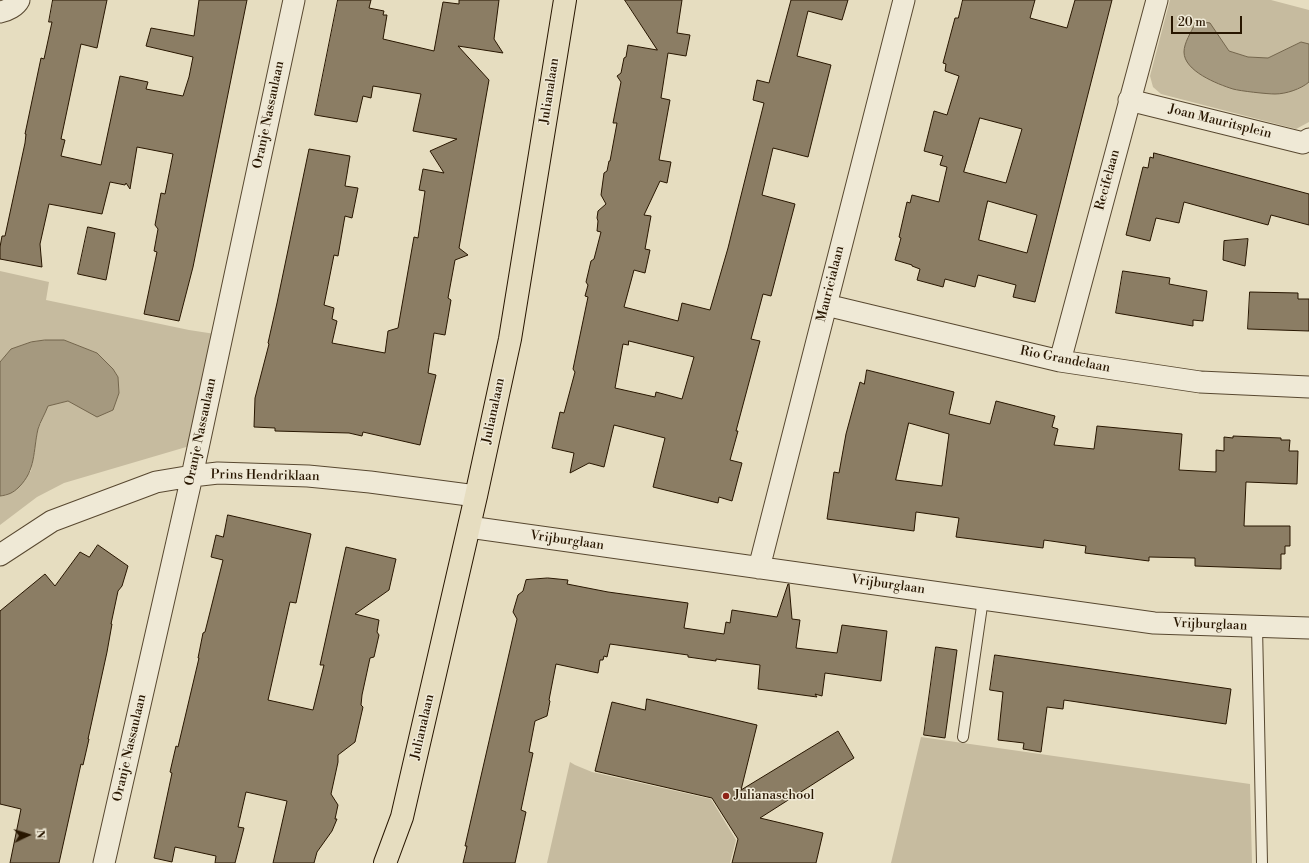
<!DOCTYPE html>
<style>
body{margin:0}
#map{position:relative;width:1309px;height:863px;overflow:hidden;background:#e6ddc0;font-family:"Libre Bodoni",serif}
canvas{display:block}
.north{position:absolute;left:8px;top:815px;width:40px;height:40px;-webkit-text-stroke:3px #efe9d6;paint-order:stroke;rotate:86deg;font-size:11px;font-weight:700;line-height:16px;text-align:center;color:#281600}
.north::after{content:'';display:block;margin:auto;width:14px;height:18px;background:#281600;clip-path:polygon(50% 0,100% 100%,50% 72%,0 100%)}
.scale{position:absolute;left:1171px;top:16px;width:71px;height:18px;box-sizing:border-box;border:2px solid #281600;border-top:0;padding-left:5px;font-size:12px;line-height:14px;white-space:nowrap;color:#281600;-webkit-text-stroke:3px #efe9d6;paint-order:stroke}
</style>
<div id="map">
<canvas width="1309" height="863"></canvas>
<div class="north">N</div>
<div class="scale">20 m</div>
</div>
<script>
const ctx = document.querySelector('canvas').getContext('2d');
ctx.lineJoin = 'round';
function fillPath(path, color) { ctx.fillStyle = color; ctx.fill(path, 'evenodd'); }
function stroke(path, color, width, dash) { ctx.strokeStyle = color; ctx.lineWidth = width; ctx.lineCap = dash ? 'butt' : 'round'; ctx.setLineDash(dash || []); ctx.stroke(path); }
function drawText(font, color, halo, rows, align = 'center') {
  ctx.font = font + ' "Libre Bodoni",serif'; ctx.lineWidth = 3; ctx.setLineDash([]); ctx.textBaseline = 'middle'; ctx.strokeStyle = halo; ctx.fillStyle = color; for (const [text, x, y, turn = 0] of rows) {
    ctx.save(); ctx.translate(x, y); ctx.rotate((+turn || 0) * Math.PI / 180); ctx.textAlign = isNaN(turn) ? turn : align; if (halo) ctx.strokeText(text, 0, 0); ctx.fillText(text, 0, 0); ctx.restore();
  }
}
fillPath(new Path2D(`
 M 1170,0 L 1271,0 L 1309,10 L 1309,44 L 1301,42 L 1268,58 L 1248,57 L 1229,51 L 1210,24 L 1195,24 L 1187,39 L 1295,90 L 1309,82 L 1309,122 L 1296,129 L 1161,94 L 1153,87 L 1150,76 Z
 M 0,271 L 49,282 L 46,300 L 189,330 L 215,334 L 193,445 L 64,483 L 37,497 L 0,525 L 0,496 L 8,495 L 31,471 L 38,429 L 48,406 L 68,401 L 97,416 L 113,410 L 119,393 L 118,377 L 113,369 L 97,353 L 64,340 L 45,340 L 31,342 L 11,349 L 0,362 Z
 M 921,737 L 1250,784 L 1252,863 L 891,863 Z
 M 570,762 L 575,765 L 592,772 L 711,799 L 736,840 L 730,863 L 547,863 Z`), '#c6bb9f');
const water = new Path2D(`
 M 1204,22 L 1210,23 L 1229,51 L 1248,57 L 1268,58 L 1301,42 L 1309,44 L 1309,82 C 1301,89 1286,94 1275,94 C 1267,94 1240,91 1233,89 C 1217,84 1184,71 1184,52 C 1184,43 1191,32 1195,24 Z
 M 45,340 L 64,340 L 97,353 L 113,369 L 118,377 L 119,393 L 113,410 L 97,417 L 68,401 L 48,406 C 45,414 40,422 38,429 C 33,451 36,470 19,487 C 13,493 8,495 0,496 L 0,362 L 11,349 L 31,342 Z`);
fillPath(water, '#a5997f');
stroke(water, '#73654c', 1);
const building = new Path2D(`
 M 53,0 L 107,0 L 97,48 L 81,44 L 61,139 L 65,140 L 61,156 L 101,165 L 120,76 L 148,82 L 146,89 L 183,96 L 189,77 L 193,57 L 146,46 L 151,28 L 194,36 L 199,0 L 247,0 L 193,267 L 179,321 L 144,314 L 157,252 L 154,251 L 158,229 L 155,225 L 161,193 L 165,194 L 173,154 L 137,147 L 130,189 L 126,183 L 125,185 L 110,182 L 102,214 L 49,204 L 40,244 L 42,267 L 0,259 L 0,247 L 2,236 L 5,236 L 25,143 L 26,134 L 25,134 L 41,58 L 44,59 L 52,22 L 49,22 Z
 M 338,0 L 371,0 L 369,8 L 384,11 L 383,15 L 387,15 L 383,39 L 434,51 L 443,2 L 459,4 L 459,0 L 499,0 L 494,39 L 503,53 L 458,46 L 489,80 L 459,248 L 468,255 L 455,260 L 448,298 L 451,300 L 445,335 L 434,333 L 428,373 L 436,375 L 420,445 L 363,432 L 362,436 L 349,433 L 275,431 L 275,428 L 254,427 L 255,398 L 269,344 L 268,343 L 277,303 L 309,149 L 350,156 L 345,186 L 358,188 L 352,218 L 345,216 L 338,256 L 334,255 L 324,305 L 334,308 L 332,319 L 337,321 L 332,343 L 385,353 L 388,331 L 398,328 L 414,237 L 418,238 L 425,191 L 419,190 L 423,169 L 444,173 L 430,151 L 457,139 L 413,131 L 421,94 L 373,86 L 371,98 L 363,96 L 357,122 L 315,115 Z
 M 625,0 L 682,0 L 677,33 L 690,35 L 686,56 L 668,53 L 661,98 L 670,100 L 659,160 L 671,162 L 667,183 L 660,181 L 644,215 L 651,216 L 645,249 L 650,250 L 645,273 L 634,270 L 624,307 L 678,321 L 682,303 L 710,310 L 728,248 L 764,103 L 753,100 L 757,80 L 769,83 L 791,0 L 848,0 L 842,20 L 808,11 L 797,56 L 831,65 L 808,157 L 773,148 L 762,195 L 795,204 L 771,296 L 763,294 L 751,339 L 760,341 L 736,431 L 738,431 L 730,460 L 742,463 L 732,501 L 719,497 L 718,503 L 653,487 L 665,438 L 614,425 L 604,467 L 589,463 L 570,473 L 574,453 L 552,448 L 560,412 L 564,413 L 575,372 L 573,369 L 588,297 L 585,296 L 588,285 L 586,282 L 591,261 L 594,259 L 601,232 L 597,231 L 598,221 L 597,218 L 598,211 L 606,204 L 601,195 L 604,173 L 607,171 L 609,161 L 610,161 L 617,123 L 613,123 L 621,82 L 617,76 L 621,73 L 624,58 L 626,57 L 628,45 L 657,50 ZM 629,341 L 694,357 L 682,399 L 656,392 L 655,397 L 615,388 L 623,344 L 628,345 Z
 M 963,0 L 1035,0 L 1030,18 L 1067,28 L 1075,0 L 1112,0 L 1035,302 L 1013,297 L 1016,285 L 978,275 L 975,287 L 945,279 L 943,287 L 917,280 L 920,269 L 912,266 L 912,265 L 895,260 L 901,238 L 899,237 L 907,202 L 910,203 L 912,195 L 939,202 L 947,167 L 940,165 L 943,156 L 924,151 L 934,111 L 947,115 L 959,76 L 945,71 L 946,64 L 943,63 L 955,18 L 958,18 ZM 980,118 L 1022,129 L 1006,183 L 964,172 ZM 988,201 L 1037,215 L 1027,253 L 979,240 Z
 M 1154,153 L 1309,194 L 1309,225 L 1271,215 L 1268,225 L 1184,202 L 1179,223 L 1156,218 L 1150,241 L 1126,235 L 1143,167 L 1148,168 L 1150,157 L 1153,158 Z
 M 88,227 L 115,233 L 106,280 L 78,274 Z
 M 1248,239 L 1245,266 L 1223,260 L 1224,241 Z
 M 1123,271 L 1170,278 L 1169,284 L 1207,291 L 1203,321 L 1193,320 L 1193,326 L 1116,313 Z
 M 1250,292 L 1298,293 L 1298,299 L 1309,299 L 1309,331 L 1248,329 Z
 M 867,370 L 954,392 L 949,414 L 990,424 L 996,401 L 1055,416 L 1052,427 L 1058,429 L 1054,445 L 1094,449 L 1097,426 L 1182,434 L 1179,470 L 1216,472 L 1216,450 L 1224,451 L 1224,437 L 1233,438 L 1233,436 L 1281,438 L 1281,440 L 1290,440 L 1289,451 L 1298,451 L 1297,484 L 1246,482 L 1244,526 L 1290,526 L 1290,546 L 1285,546 L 1285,554 L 1281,554 L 1281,569 L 1195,566 L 1195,558 L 1149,557 L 1149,561 L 1085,553 L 1086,546 L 1044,540 L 1043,548 L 956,537 L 959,518 L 916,512 L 914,531 L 827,519 L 834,472 L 839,473 L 846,434 L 860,382 L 864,384 ZM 909,423 L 949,434 L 942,486 L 896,480 Z
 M 228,515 L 311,534 L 296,603 L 290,602 L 268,700 L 313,710 L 324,665 L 320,665 L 346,547 L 396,559 L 389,590 L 355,614 L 379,620 L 377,632 L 379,635 L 374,657 L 370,658 L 362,695 L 361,705 L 363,707 L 355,742 L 338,755 L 338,762 L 331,794 L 338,805 L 335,819 L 337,819 L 332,831 L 317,852 L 314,863 L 273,863 L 287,801 L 246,792 L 238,827 L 244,828 L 235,863 L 215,863 L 216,856 L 175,847 L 172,862 L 154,858 L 172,773 L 170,772 L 176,746 L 178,747 L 199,658 L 198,658 L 203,633 L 205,632 L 223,560 L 211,557 L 216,535 L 223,537 Z
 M 98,545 L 128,566 L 122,586 L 118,591 L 111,624 L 112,624 L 107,652 L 88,739 L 89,739 L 83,765 L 81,764 L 59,863 L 10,863 L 21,809 L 0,804 L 0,611 L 45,574 L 55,586 L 80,552 L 89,557 Z
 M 548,578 L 568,580 L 567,584 L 608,592 L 688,603 L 684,628 L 724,634 L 726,622 L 730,623 L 732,610 L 777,617 L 788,584 L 789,584 L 792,619 L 800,620 L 796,648 L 837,653 L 842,625 L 887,631 L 881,681 L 825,673 L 822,696 L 815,694 L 817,697 L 758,689 L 760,665 L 716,659 L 716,661 L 688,657 L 688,655 L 610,644 L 607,657 L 604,656 L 603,660 L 600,660 L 598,673 L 556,664 L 549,700 L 550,701 L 547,716 L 535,721 L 529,752 L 533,753 L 521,810 L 526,812 L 515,863 L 463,863 L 467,846 L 465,846 L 517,619 L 513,612 L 518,595 L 523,591 L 526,580 Z
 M 936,647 L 957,650 L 945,738 L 924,735 Z
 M 995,655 L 1231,689 L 1226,724 L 1064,700 L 1063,709 L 1047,707 L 1041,752 L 1023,749 L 1024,743 L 998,740 L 1003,692 L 990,690 Z
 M 647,699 L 757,725 L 741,790 L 838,731 L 854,758 L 760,818 L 823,833 L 816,863 L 732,863 L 738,839 L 712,798 L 595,771 L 612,702 L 645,710 Z`);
fillPath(building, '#8b7d64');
stroke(building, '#281600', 1);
const lane = new Path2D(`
 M 1257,627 L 1262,863
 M 963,737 L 983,599`);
const street = new Path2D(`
 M 0,12 C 7,11 16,6 19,0
 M 1129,100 L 1303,143 L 1309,139
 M 826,305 L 1060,361 L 1200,382 L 1309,387
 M 1060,361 L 1157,0
 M 469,527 L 1154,623 L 1309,628
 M 0,555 L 52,521 L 156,482 L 192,476 L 218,473 L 308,476 L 370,482 L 476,496
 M 759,568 L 904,0
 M 104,863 L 192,476 L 294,0`);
const primary = new Path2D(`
 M 385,863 L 402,817 L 476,496 L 510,339 L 565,0`);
stroke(lane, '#584830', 12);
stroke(street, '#584830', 23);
stroke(primary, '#281600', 24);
stroke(lane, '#efe9d6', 10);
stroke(street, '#efe9d6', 21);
stroke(primary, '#e6ddc0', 22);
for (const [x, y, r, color] of [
 [726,796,4,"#8f2418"]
]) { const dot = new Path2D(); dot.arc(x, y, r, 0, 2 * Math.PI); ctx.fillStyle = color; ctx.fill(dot); stroke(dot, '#efe9d6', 1.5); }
drawText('13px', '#281600', '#efe9d6', [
 ["Julianalaan",550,91,-81],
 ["Oranje Nassaulaan",269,115,-78],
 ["Joan Mauritsplein",1220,122,14],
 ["Recifelaan",1108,180,-75],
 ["Mauricialaan",831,284,-76],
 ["Rio Grandelaan",1065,360,11],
 ["Julianalaan",494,411,-78],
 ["Oranje Nassaulaan",201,432,-78],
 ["Prins Hendriklaan",265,476,1],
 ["Vrijburglaan",567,541,8],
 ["Vrijburglaan",888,585,8],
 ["Vrijburglaan",1210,625,2],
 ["Julianalaan",423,727,-77],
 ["Oranje Nassaulaan",130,748,-77]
]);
drawText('13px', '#281600', '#efe9d6', [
 ["Julianaschool",734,796]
], 'left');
</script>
